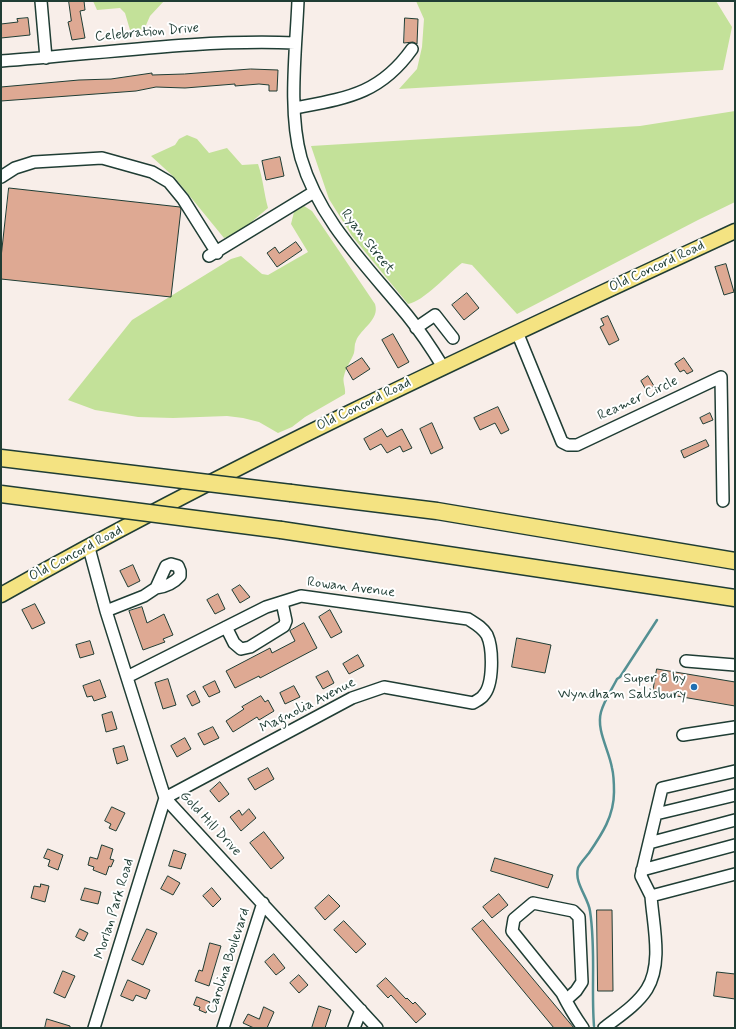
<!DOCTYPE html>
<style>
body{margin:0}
#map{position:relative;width:736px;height:1029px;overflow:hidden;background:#f8eee9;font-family:Mynerve,sans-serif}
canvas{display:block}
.frame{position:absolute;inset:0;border:2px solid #1f3d34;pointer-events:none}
</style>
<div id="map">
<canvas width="736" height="1029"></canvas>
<div class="frame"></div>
</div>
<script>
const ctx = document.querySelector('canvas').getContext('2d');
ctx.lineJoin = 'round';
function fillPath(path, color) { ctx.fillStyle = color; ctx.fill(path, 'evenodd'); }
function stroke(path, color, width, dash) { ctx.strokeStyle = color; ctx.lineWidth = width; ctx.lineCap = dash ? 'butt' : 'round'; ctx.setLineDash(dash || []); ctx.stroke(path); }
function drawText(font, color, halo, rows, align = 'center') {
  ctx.font = font + ' Mynerve,sans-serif'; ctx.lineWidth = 4; ctx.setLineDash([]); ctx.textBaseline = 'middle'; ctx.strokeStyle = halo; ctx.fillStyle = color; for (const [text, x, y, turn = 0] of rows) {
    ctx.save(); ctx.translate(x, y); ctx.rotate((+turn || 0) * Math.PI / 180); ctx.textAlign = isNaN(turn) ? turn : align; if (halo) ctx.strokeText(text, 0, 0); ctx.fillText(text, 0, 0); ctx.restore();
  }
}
fillPath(new Path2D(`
 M 93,1 L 164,1 L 150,16 L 143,32 L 130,30 L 125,13 L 120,8 L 97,10 Z
 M 416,1 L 716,1 L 732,27 L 723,70 L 399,89 L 417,69 L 422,47 L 424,19 Z
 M 735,111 L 735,202 L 698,220 L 517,314 L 472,265 L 462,263 C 449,273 423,302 408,304 L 352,236 L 329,199 L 311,146 L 640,126 Z
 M 187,135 L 197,139 L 209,153 L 227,148 L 242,165 L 258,164 C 263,179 264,193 268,208 L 237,234 L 224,238 L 175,178 L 151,156 L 175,145 L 179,139 Z
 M 304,206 L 312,211 L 375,304 C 380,320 361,328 356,341 C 354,345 355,349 354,353 C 351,361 346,367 344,376 C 342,381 346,388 345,394 L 305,417 L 292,427 L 278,433 L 259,422 L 243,418 L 227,416 L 173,418 L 138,417 L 95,410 L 68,400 L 132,320 L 231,259 L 241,256 L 262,274 L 268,275 L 308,252 L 291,224 L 294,212 Z`), '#c3e199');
stroke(new Path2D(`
 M 594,1026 C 591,988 596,949 590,911 C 588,897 574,883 578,868 C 580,863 586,857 589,853 C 602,834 614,816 614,792 C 614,785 614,776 612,768 C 609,750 596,730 601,712 C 604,701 612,689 617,679 L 620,677 L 657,620`), '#549093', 2.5);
const building = new Path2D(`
 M 69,1 L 84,1 L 85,10 L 80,11 L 85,38 L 72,40 L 68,22 L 71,21 Z
 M 28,18 L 30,35 L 1,38 L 1,24 L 18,22 L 17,19 Z
 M 405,18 L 418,19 L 417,44 L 413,42 L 404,43 Z
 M 251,69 L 278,70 L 277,91 L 269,91 L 269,85 L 259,84 L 235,86 L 235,84 L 185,88 L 156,87 L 136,91 L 1,101 L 1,87 L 79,80 L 111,79 L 152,73 L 152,75 L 184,74 Z
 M 280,157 L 284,176 L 266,180 L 262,161 Z
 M 9,188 L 180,207 L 181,209 L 171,297 L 1,279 L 1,258 Z
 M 296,242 L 302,250 L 277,267 L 267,253 L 275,247 L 279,253 Z
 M 726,264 L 734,292 L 724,295 L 715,267 Z
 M 467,293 L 479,308 L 464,320 L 452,305 Z
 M 608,316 L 619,340 L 609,345 L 600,327 L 604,325 L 601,319 Z
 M 393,334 L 409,362 L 398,368 L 382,340 Z
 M 362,358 L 370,369 L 353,380 L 346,368 Z
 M 684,358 L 693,371 L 687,374 L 684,370 L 680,372 L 675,364 Z
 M 648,376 L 654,386 L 646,390 L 641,381 Z
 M 498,407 L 509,430 L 501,434 L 495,423 L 480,430 L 474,418 Z
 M 710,413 L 713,420 L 703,424 L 700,418 Z
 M 432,423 L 443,448 L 431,454 L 420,429 Z
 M 382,429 L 387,437 L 402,429 L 412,448 L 403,452 L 400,446 L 387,453 L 381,444 L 370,450 L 364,439 Z
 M 706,440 L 709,446 L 684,458 L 681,451 Z
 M 133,565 L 140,581 L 128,587 L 120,571 Z
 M 240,585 L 250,597 L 240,603 L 232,590 Z
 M 218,594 L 225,609 L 215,614 L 207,600 Z
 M 35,604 L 45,623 L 32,629 L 22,610 Z
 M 142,607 L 147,623 L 164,614 L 173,635 L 163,639 L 165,642 L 143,650 L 129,611 Z
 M 330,610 L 342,632 L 331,638 L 319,617 Z
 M 304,623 L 317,648 L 260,678 L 259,676 L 235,688 L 226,671 L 270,648 L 272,653 L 295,641 L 290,631 Z
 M 517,638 L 551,645 L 545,673 L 512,667 Z
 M 90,641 L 94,654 L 80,658 L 76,645 Z
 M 358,655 L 364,666 L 349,674 L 343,664 Z
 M 657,669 L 735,682 L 735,706 L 653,692 Z
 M 328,671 L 334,683 L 323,689 L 316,677 Z
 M 168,679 L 176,705 L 163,709 L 155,683 Z
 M 100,680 L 106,697 L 94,701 L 92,696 L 87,697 L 83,686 Z
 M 215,681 L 220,692 L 209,697 L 203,687 Z
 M 294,686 L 300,697 L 285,704 L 280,693 Z
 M 195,691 L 200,702 L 192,706 L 187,696 Z
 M 261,696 L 265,702 L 268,700 L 274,711 L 259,720 L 257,717 L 233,732 L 226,721 L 244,709 L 242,707 Z
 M 112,712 L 117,729 L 106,732 L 102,715 Z
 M 213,727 L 219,738 L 204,745 L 198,734 Z
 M 185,738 L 191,749 L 177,757 L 171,746 Z
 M 124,746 L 128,760 L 117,764 L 113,749 Z
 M 268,768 L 274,779 L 255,790 L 248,779 Z
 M 220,782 L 229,794 L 219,802 L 210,791 Z
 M 112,807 L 125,813 L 116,831 L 109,828 L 111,824 L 105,821 Z
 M 249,809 L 256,818 L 241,831 L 230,817 L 239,810 L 242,815 Z
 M 264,832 L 284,858 L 271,869 L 250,843 Z
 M 102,845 L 113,849 L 110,859 L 114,860 L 111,867 L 109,866 L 106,875 L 93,870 L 94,867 L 88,865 L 90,857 L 97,859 Z
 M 48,849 L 63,855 L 58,870 L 48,866 L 50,860 L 44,858 Z
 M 174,850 L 186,854 L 181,869 L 169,866 Z
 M 495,858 L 553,875 L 548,888 L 491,871 Z
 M 168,876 L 180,883 L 173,895 L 161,889 Z
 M 41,884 L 49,886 L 45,902 L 31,898 L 34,886 L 40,887 Z
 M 85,888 L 101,892 L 98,904 L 81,900 Z
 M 212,888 L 221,899 L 213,907 L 203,896 Z
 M 499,894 L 508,905 L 492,918 L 483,907 Z
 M 329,895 L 340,906 L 325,920 L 315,908 Z
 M 597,910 L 612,910 L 613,991 L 598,991 Z
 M 483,920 L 523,967 L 574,1028 L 554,1028 L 472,929 Z
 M 344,921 L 366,944 L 356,953 L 334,930 Z
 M 80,929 L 88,933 L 84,941 L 76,937 Z
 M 147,929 L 157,933 L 143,965 L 132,960 Z
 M 210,943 L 221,946 L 209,986 L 195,981 L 199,970 L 202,971 Z
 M 274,954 L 285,968 L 276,975 L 265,962 Z
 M 63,971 L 75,976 L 65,998 L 54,993 Z
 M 717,972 L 735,974 L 735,999 L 714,996 Z
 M 299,975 L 308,985 L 299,993 L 290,983 Z
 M 386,978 L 406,999 L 407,998 L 413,1004 L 415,1002 L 426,1014 L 416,1023 L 391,995 L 388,998 L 377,986 Z
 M 128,980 L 150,990 L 146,999 L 136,995 L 133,1001 L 121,996 Z
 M 197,997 L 210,1002 L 206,1013 L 199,1010 L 200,1007 L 194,1005 Z
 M 319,1006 L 331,1010 L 325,1028 L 312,1028 Z
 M 264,1007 L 274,1012 L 267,1028 L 254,1028 L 243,1023 L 248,1014 L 259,1019 Z
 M 47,1019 L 70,1026 L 70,1028 L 45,1028 Z`);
fillPath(building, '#dea993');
stroke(building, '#1f3d34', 1);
const minor = new Path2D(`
 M 41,1 L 46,58
 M 298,1 C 296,50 288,111 301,158 C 319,220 367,266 407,315 C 420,331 432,349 443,367
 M 1,61 C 99,54 197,39 295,43
 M 295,108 C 347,98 380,94 412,49
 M 1,177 L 15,168 L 34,162 L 102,158 L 152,172 L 169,182 L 183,199 L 217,253
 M 209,256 L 314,192
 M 416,328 L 435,315 L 453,338
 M 517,332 L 562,442 L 568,445 L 577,445 L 721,377 L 723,501
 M 89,548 L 106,611 L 165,798 L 377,1028
 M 106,611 L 144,596 L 156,588 L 166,566 L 171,564 L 178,566 L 180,571 L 180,576 C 173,584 166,587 156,588
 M 226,627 L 234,643 L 241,649 L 250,647 L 284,626 L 286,621 L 282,602
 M 686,661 L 735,665
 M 683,735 L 735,727
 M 735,771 L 662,788 L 641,876 L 651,896 L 735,874
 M 656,814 L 735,795
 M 649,843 L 735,820
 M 642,870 L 735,845
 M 566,1000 L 576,991 L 582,982 L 579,917 L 573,911 L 533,903 L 514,919 L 512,931 L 562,993 C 568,1005 575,1017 583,1028
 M 94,1028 L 165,798 L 352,698 L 384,687 L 473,703 C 476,701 481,699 483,696 C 494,685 493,648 487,635 C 482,627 476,624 468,619 L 301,596 L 266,607 L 127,677
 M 223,1028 L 263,903
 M 354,1028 L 361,1010
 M 604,1028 C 618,1017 637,1005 647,989 C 663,963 653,925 651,896`);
const major = new Path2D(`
 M 1,595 C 239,460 487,346 735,231`);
const highway = new Path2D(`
 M 291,493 L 437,511 L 735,561
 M 281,530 L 735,598`);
stroke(minor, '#1f3d34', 14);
stroke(major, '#1f3d34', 17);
stroke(highway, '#1f3d34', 19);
stroke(minor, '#fff', 11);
stroke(major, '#f4e382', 14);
stroke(highway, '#f4e382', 16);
const highwayBridge = new Path2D(`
 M 1,458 L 291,493
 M 1,494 L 281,530`);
stroke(highwayBridge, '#1f3d34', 19, []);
stroke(highwayBridge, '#f4e382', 16);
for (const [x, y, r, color] of [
 [694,687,4,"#1f6fb2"]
]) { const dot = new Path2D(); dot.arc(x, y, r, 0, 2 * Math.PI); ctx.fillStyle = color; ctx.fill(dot); stroke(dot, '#fff', 1.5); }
drawText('14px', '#1f3d34', '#fff', [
 ["Celebration Drive",147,33,-5],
 ["Ryan Street",367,242,52],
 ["Old Concord Road",657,267,-25],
 ["Reamer Circle",638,399,-25],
 ["Old Concord Road",364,405,-26],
 ["Old Concord Road",76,554,-28],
 ["Rowan Avenue",351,588,7],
 ["Magnolia Avenue",308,706,-27],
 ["Gold Hill Drive",210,824,47],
 ["Morlan Park Road",115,909,-73],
 ["Carolina Boulevard",229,961,-72]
]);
drawText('14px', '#1f3d34', '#fff', [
 ["Super 8 by",686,679],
 ["Wyndham Salisbury",686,695]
], 'right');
</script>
